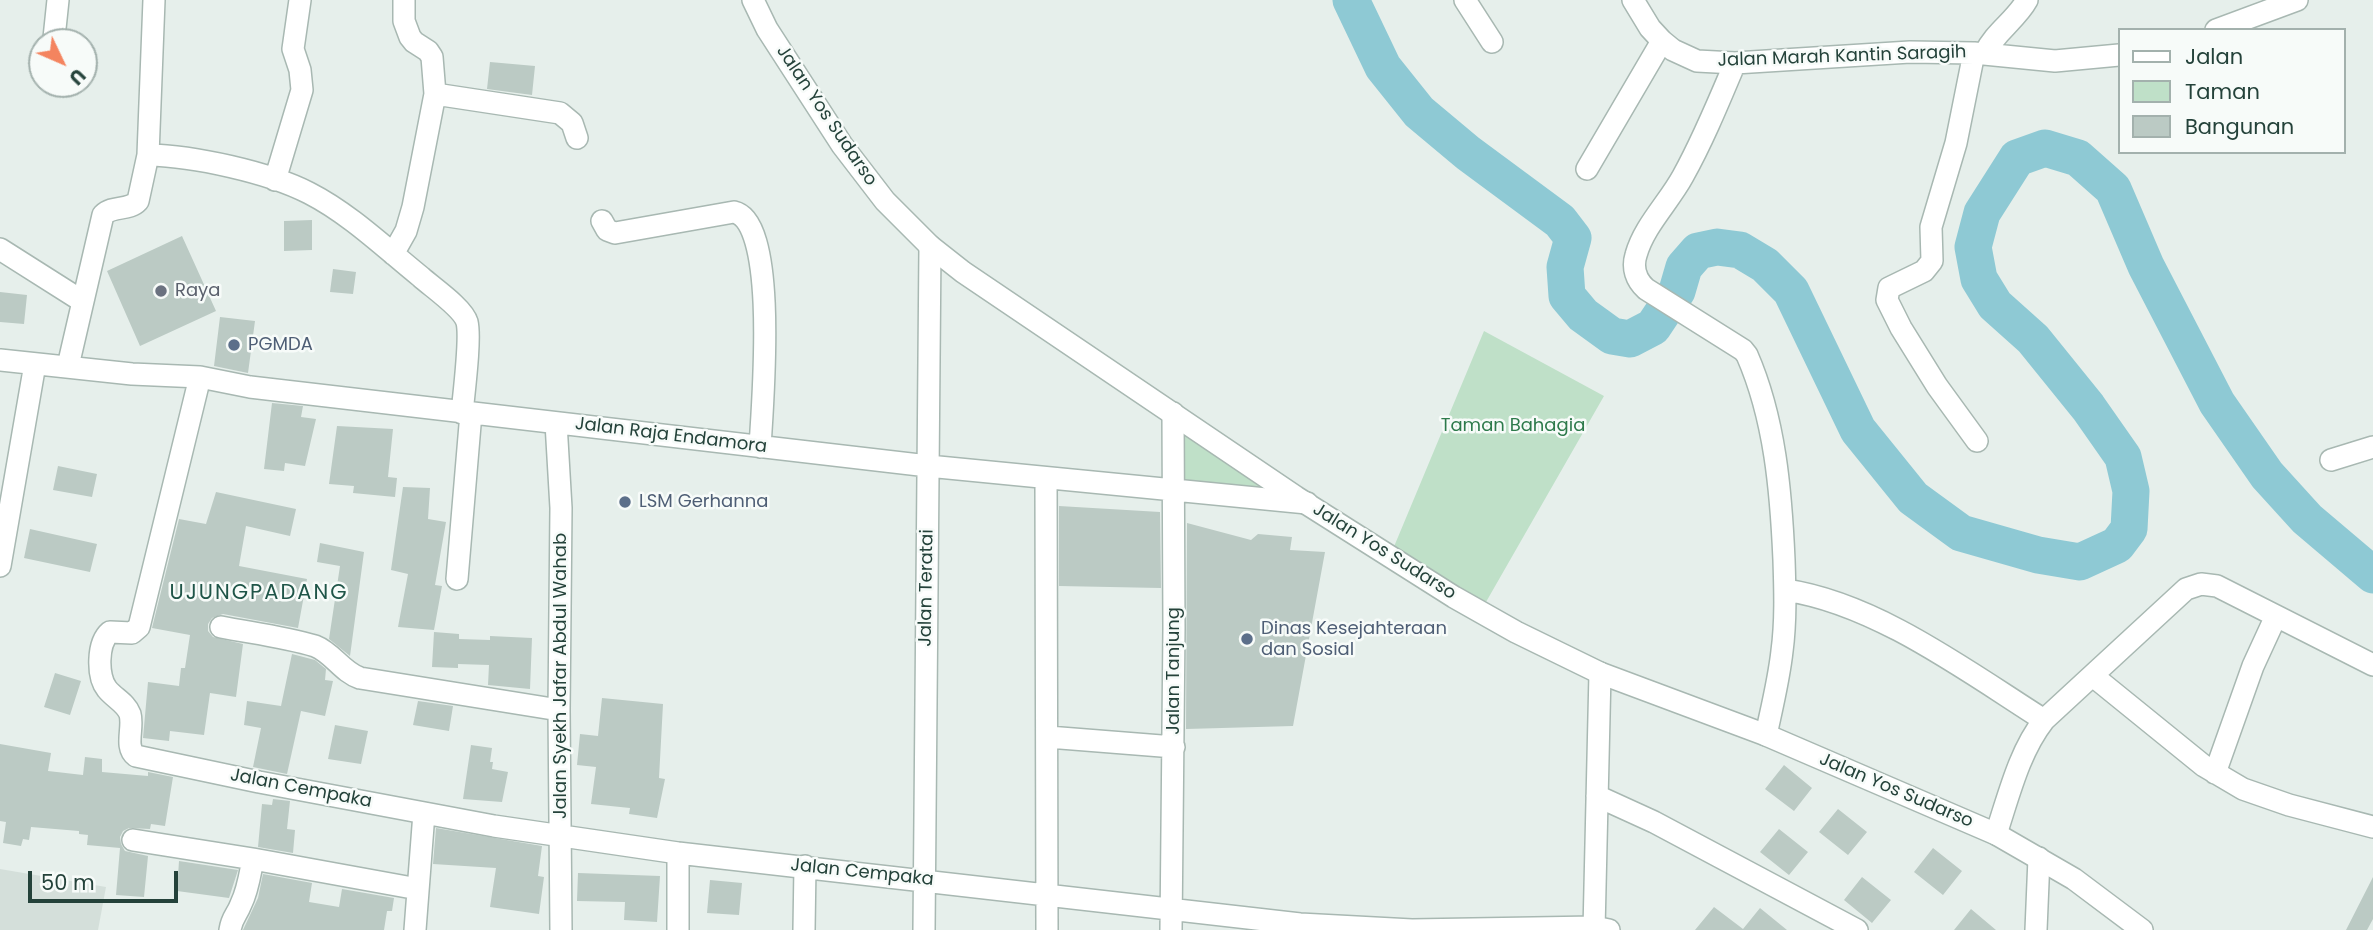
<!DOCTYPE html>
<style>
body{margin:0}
#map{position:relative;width:2373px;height:930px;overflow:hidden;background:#e6efeb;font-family:Poppins,sans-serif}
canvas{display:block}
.legend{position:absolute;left:2118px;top:28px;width:228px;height:126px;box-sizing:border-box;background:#f7fbf9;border:2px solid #a3b1ad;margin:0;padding:9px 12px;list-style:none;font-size:21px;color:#24423a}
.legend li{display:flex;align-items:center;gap:14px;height:35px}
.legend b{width:35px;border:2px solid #a3b1ad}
.north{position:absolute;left:28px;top:28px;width:70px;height:70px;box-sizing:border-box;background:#f7fbf9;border:2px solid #a3b1ad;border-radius:50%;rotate:134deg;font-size:19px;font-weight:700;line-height:28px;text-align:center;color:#24423a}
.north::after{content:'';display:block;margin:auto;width:24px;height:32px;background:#f4845f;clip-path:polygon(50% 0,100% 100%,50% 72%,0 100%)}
.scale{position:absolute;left:28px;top:871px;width:150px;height:32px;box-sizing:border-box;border:4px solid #24423a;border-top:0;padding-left:9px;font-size:21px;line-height:24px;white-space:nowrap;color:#24423a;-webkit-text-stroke:5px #f7fbf9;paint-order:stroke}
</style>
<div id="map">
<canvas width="2373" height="930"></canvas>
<ul class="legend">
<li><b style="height:9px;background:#fff"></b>Jalan</li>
<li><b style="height:19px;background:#bfe0c8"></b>Taman</li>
<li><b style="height:19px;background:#bbcac4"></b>Bangunan</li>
</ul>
<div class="north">U</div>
<div class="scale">50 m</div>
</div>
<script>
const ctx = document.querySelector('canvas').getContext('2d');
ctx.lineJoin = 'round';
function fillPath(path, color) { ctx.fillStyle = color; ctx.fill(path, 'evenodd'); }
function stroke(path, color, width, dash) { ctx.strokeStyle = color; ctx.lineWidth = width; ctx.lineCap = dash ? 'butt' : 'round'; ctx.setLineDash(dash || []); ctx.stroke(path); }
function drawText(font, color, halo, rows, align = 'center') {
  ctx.font = font + ' Poppins,sans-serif'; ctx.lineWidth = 5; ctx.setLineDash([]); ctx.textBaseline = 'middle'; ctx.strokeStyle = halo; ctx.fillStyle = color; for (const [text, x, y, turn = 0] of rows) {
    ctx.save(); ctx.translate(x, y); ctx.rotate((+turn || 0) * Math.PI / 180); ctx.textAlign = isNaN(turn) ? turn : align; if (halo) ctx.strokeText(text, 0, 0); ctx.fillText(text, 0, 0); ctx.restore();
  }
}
fillPath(new Path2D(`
 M 0,869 L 106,887 L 98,930 L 0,930 Z`), '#d4dfda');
fillPath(new Path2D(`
 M 1484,331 L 1604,396 L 1486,602 L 1393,549 Z
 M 1176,420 L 1295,498 L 1177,488 Z`), '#bfe0c8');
stroke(new Path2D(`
 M 1351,0 L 1383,67 L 1419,112 L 1468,153 L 1560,221 L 1573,238 L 1565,267 L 1567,296 L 1583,315 L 1612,336 L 1630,339 L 1653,327 L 1677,291 L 1684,267 L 1698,251 L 1717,247 L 1740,250 L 1765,265 L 1791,291 L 1858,430 L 1913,498 L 1961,533 L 2038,555 L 2080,562 L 2117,545 L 2129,529 L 2131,491 L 2123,457 L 2088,407 L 2033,339 L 1995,305 L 1979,279 L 1973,247 L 1982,213 L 2017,158 L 2045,148 L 2078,158 L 2113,189 L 2146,266 L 2217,403 L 2267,475 L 2307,519 L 2373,575`), '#8ec9d4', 37);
fillPath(new Path2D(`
 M 490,62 L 535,66 L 532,95 L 487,89 Z
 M 312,220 L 312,250 L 284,251 L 284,221 Z
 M 182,236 L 216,311 L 140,346 L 107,271 Z
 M 333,269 L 356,272 L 353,294 L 330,292 Z
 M 0,292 L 27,295 L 24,324 L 0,322 Z
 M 220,317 L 255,321 L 248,373 L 214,366 Z
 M 272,403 L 303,406 L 301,417 L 316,419 L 305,466 L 285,463 L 284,471 L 264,469 Z
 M 337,426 L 393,429 L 388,477 L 397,478 L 395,497 L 353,493 L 354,486 L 329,484 Z
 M 58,466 L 97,474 L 92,497 L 53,490 Z
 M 403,487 L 430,488 L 428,519 L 446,522 L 435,585 L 442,586 L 434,630 L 398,627 L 408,574 L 391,570 Z
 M 216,492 L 296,509 L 290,536 L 246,526 L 239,566 L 307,579 L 298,628 L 223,614 L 212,618 L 208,624 L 208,631 L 213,637 L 243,644 L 236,697 L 210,693 L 204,735 L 170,731 L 169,741 L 143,738 L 148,682 L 179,686 L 181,668 L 185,668 L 190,635 L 152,628 L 179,519 L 206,524 Z
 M 1059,506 L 1160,512 L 1161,588 L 1059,586 Z
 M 1187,523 L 1251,540 L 1258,534 L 1292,537 L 1290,550 L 1325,552 L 1293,726 L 1186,729 Z
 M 30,529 L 97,544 L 90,572 L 24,558 Z
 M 320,543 L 364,552 L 350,656 L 329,639 L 340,566 L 317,562 Z
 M 434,632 L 459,634 L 459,639 L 490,640 L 490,636 L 532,638 L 530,689 L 488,685 L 489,665 L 458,664 L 458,668 L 432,667 Z
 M 292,654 L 315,660 L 326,669 L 325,680 L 333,681 L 325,716 L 301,711 L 287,774 L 253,767 L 261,728 L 244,725 L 247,701 L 281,706 Z
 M 55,673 L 81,681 L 70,715 L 44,707 Z
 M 602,698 L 663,704 L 659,778 L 665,779 L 657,818 L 629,814 L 630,808 L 591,804 L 596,767 L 577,765 L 580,734 L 598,736 Z
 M 418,701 L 453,706 L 449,731 L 413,725 Z
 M 335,725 L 368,731 L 361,764 L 328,759 Z
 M 0,744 L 51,753 L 48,771 L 83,775 L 85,757 L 102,759 L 102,772 L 148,776 L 148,772 L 173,777 L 165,826 L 151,824 L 150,829 L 129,828 L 123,831 L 120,837 L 121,844 L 125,851 L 148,856 L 144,897 L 116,895 L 120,848 L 87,845 L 88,835 L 79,834 L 79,831 L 31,827 L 29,840 L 23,839 L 21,846 L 3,843 L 6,822 L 0,821 Z
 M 471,745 L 492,748 L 490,762 L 493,762 L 492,769 L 508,772 L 502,802 L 463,799 Z
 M 1784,765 L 1812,788 L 1794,811 L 1765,789 Z
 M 273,799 L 290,801 L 287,829 L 295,830 L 293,853 L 258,847 L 262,804 L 272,805 Z
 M 1838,809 L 1867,832 L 1848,855 L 1819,832 Z
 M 436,828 L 542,846 L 538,876 L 544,877 L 539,914 L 490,907 L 496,868 L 433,864 Z
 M 1779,829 L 1808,852 L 1789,875 L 1760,852 Z
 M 1933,848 L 1962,871 L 1943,895 L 1914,872 Z
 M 179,861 L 238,870 L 229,898 L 177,891 Z
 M 578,873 L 660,876 L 657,922 L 624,920 L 625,902 L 577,901 Z
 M 263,874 L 312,883 L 309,902 L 339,907 L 342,889 L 394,898 L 392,911 L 387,911 L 384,930 L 243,930 L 258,898 Z
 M 1862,877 L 1891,900 L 1872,923 L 1844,900 Z
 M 2373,877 L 2373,919 L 2367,930 L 2346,930 Z
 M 710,880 L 742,883 L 739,915 L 707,913 Z
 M 1714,907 L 1743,929 L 1760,908 L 1787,930 L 1695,930 Z
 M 1971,909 L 1996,930 L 1954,930 Z`), '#bbcac4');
const minor = new Path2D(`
 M 154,0 L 148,155 C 194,156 268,172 309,193 C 350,214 385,248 421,277 C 432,287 463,308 467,322 C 471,338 464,392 462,413
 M 1465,0 L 1492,42
 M 1633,0 L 1650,28 L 1662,41 L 1673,50 L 1697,61 L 1735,63 L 1910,52 L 1974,53 L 2055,61 L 2119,55
 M 2216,30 L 2297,0
 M 54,38 L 58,0
 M 1974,53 L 1956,143 L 1931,227 L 1932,261 L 1924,271 L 1889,288 L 1887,300 L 1901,328 L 1937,386 L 1977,441
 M 1985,53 C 1995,32 2016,20 2027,0
 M 1735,63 C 1719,101 1703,140 1683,176 C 1669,202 1644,226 1636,255 C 1632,268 1636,280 1646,289 L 1743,350 L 1747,355 C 1775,419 1781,491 1784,560 C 1785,590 1786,621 1782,651 C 1779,679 1772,707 1766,735
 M 435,94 L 560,113 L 572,123 L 577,138
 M 1587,169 L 1662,41
 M 275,180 L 302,90 L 300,70 L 293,49 L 300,0
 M 602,221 L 607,230 L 615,233 L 734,212 C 779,222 762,408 760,447
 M 0,249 L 82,301
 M 393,254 L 406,231 L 413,207 L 435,94 L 432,57 L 428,51 L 414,42 L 410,37 L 404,21 L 404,0
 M 0,360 L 132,374 L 200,377 L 250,387 L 928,466 L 1307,503
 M 68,366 L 103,215 C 113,205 129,211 138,201 L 148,155
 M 200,377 L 139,627 L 132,633 L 110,632 C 97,643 97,677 107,689 C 114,698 126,703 130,714 C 134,728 124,747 136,756 L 259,782 L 494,826 L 678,853 L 1300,924 L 1412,930 L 1594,927 L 1609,930
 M 556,423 L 561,508 L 559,710 L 561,930
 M 2331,460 L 2373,447
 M 1046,479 L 1047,930
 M 0,566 L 35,364
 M 457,579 L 471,413
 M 1785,590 C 1876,603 1968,672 2044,720
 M 221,627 C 252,633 285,637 315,646 C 333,653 342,672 360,678 L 559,710
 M 2093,676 L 2204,766 L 2243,789 L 2289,805 L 2373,827
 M 1048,737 L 1174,747
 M 2215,773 L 2253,666 L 2276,616
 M 1597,796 L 1654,822 L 1857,930
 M 1996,834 C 2009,795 2019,752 2044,720 L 2186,589 L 2201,584 L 2217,586 L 2373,665
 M 133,840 L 253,859
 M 230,930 C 232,917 237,915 241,904 C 248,890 250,874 253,859 L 418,889
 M 415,930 L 424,813
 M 678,930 L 678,853
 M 804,930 L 805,866
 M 924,930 L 930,246
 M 1171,930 L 1174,628 L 1173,413
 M 1594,930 L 1600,673
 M 2036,930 L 2039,858`);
const tertiary = new Path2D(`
 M 753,0 L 767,29 L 842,145 L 885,201 L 930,246 L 963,272 L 1296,497 L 1454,597 L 1516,632 L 1600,673 L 1766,735 L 1996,834 L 2074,879 L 2142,930`);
stroke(minor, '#a8b8b2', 24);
stroke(tertiary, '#a8b8b2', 24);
stroke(minor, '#fff', 21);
stroke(tertiary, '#fff', 21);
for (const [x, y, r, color] of [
 [161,291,7,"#6b7280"],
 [234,345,7,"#5c6f8a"],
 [625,502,7,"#5c6f8a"],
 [1247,639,7,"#5c6f8a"]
]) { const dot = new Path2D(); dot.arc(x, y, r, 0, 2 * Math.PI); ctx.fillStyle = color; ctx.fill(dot); stroke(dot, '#f7fbf9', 2.5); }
drawText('18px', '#24423a', '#f7fbf9', [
 ["Jalan Marah Kantin Saragih",1842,57,-2],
 ["Jalan Yos Sudarso",826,116,56],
 ["Jalan Raja Endamora",671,436,7],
 ["Jalan Yos Sudarso",1384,552,32],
 ["Jalan Teratai",927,588,-89],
 ["Jalan Tanjung",1174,671,-90],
 ["Jalan Syekh Jafar Abdul Wahab",561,676,-90],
 ["Jalan Cempaka",301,789,11],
 ["Jalan Yos Sudarso",1896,791,23],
 ["Jalan Cempaka",862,873,6]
]);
drawText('18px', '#5b616d', '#f7fbf9', [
 ["Raya",175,291]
], 'left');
drawText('18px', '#4e5e75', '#f7fbf9', [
 ["PGMDA",248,345],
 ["LSM Gerhanna",639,502],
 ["Dinas Kesejahteraan",1261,629],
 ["dan Sosial",1261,650]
], 'left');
drawText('18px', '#2d7a4b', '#f7fbf9', [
 ["Taman Bahagia",1513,426]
]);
ctx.letterSpacing = '2px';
drawText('21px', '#1f5548', '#f7fbf9', [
 ["UJUNGPADANG",259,594]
]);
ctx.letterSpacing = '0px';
</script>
